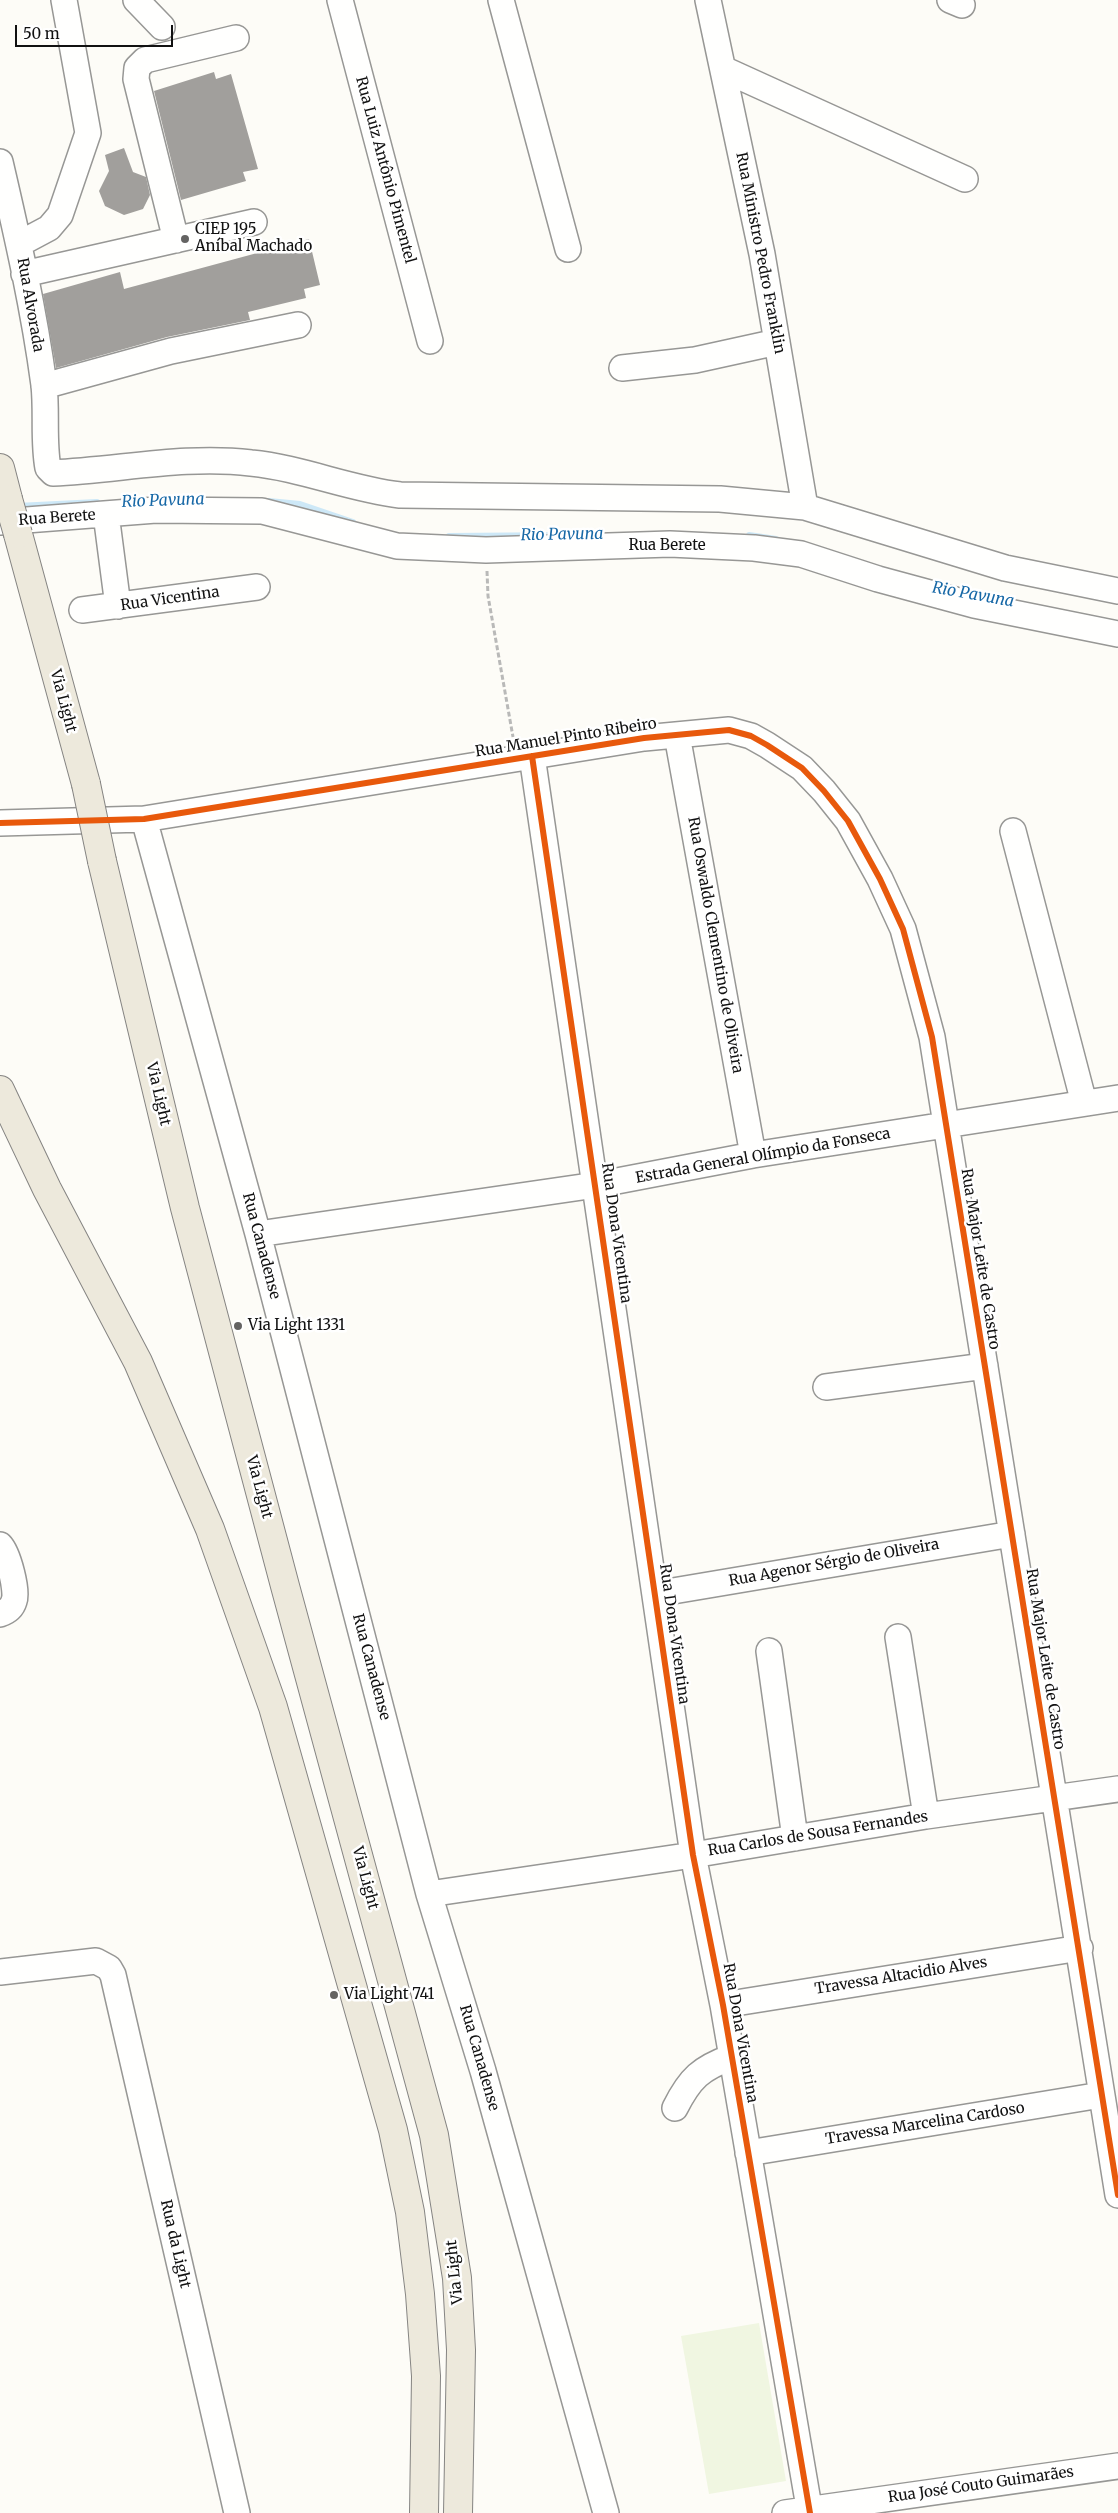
<!DOCTYPE html>
<meta charset="utf-8">
<style>
body{margin:0}
#map{position:relative;width:1118px;height:2513px;overflow:hidden;background:#fdfcf7;font-family:Merriweather,serif}
canvas{display:block}
.scale{position:absolute;left:15px;top:25px;width:158px;height:22px;box-sizing:border-box;border:2px solid #111;border-top:0;padding-left:6px;font-size:15px;line-height:18px;white-space:nowrap;color:#111;-webkit-text-stroke:4px #fff;paint-order:stroke}
</style>
<div id="map">
<canvas width="1118" height="2513"></canvas>
<div class="scale">50 m</div>
</div>
<script>
const ctx = document.querySelector('canvas').getContext('2d');
ctx.lineJoin = 'round';
function fillPath(path, color) { ctx.fillStyle = color; ctx.fill(path, 'evenodd'); }
function stroke(path, color, width, dash) { ctx.strokeStyle = color; ctx.lineWidth = width; ctx.lineCap = dash ? 'butt' : 'round'; ctx.setLineDash(dash || []); ctx.stroke(path); }
function drawText(font, color, halo, rows, align = 'center') {
  ctx.font = font + ' Merriweather,serif'; ctx.lineWidth = 5; ctx.setLineDash([]); ctx.textBaseline = 'middle'; ctx.strokeStyle = halo; ctx.fillStyle = color; for (const [text, x, y, turn = 0] of rows) {
    ctx.save(); ctx.translate(x, y); ctx.rotate((+turn || 0) * Math.PI / 180); ctx.textAlign = isNaN(turn) ? turn : align; if (halo) ctx.strokeText(text, 0, 0); ctx.fillText(text, 0, 0); ctx.restore();
  }
}
fillPath(new Path2D(`
 M 759,2323 L 786,2481 L 709,2494 L 681,2336 Z`), '#f0f6e1');
stroke(new Path2D(`
 M 269,501 L 300,504 L 353,522
 M 17,506 L 97,502
 M 749,535 L 776,539
 M 449,536 L 571,535`), '#cde8f7', 6);
fillPath(new Path2D(`
 M 214,72 L 216,79 L 231,74 L 258,169 L 243,172 L 246,181 L 181,200 L 154,91 Z
 M 124,148 L 133,172 L 146,177 L 150,195 L 143,209 L 124,215 L 105,206 L 99,191 L 109,171 L 105,155 Z
 M 309,239 L 320,285 L 304,289 L 306,298 L 248,312 L 250,320 L 167,337 L 56,368 L 43,294 L 120,272 L 124,289 Z`), '#a19f9c');
const minor = new Path2D(`
 M 136,0 L 162,27
 M 340,0 L 430,341
 M 501,0 L 568,249
 M 708,0 L 762,254 L 805,507
 M 950,0 L 962,5
 M 723,69 L 965,179
 M 0,162 C 17,235 34,310 44,385 C 47,413 43,441 48,468 L 53,473 C 120,470 185,455 251,463 C 302,468 349,489 400,495 L 720,499 L 805,507 L 1005,568 L 1118,591
 M 176,240 L 136,79 L 137,68 L 145,60 L 236,38
 M 19,244 L 49,228 L 60,215 L 88,133 L 64,0
 M 24,274 L 254,222
 M 622,368 L 695,360 L 777,342
 M 44,386 L 171,351 L 298,325
 M 106,514 L 118,606
 M 0,522 L 156,510 L 262,511 L 397,546 L 486,550 L 670,544 L 754,548 L 801,554 L 878,579 L 974,605 L 1118,634
 M 82,610 L 257,587
 M 677,735 L 753,1155
 M 532,756 L 693,1855 L 723,2005 L 810,2513
 M 144,819 L 258,1234 L 429,1894 L 483,2071 L 606,2513
 M 0,823 L 144,819 L 644,738 L 729,730 L 751,736 L 767,745 L 802,768 L 824,791 L 848,821 L 880,879 L 903,929 L 932,1037 L 1118,2195
 M 1013,831 L 1084,1103
 M 258,1234 L 596,1185 L 753,1155 L 1118,1098
 M 826,1387 L 985,1366
 M 0,1545 C 8,1553 18,1591 14,1601 C 12,1608 6,1612 0,1614
 M 655,1594 L 1012,1534
 M 898,1637 L 926,1816
 M 769,1651 L 795,1838
 M 429,1894 L 693,1855 L 926,1816 L 1118,1789
 M 0,1972 L 96,1961 L 109,1968 L 113,1975 L 237,2513
 M 723,2005 L 1080,1948
 M 675,2108 C 690,2078 701,2068 732,2057
 M 748,2153 L 1101,2095
 M 785,2513 L 1118,2466`);
const major = new Path2D(`
 M 0,468 L 8,499
 M 18,534 L 86,784
 M 102,861 L 185,1208 L 285,1586 L 434,2135 L 457,2278 L 461,2350 L 458,2513
 M 0,1090 L 47,1189 L 138,1362 L 210,1529 L 273,1707 L 393,2130 L 410,2212 L 420,2294 L 426,2376 L 424,2513`);
stroke(minor, '#979795', 28);
stroke(major, '#858482', 30);
stroke(new Path2D(`
 M 487,571 L 488,596 L 513,737`), '#b9b9b8', 3, [5, 2.5]);
stroke(minor, '#fffffe', 25);
stroke(major, '#ede9dc', 28);
const majorBridge = new Path2D(`
 M 8,499 L 18,534
 M 86,784 L 102,861`);
stroke(majorBridge, '#858482', 30, []);
stroke(majorBridge, '#ede9dc', 28);
stroke(new Path2D(`
 M 532,756 L 693,1855 L 723,2005 L 810,2513
 M 0,823 L 144,819 L 644,738 L 729,730 L 751,736 L 767,745 L 802,768 L 824,791 L 848,821 L 880,879 L 903,929 L 932,1037 L 1118,2195`), '#e8590c', 6);
for (const [x, y, r, color] of [
 [185,239,5,"#646362"],
 [238,1326,5,"#646362"],
 [334,1995,5,"#646362"]
]) { const dot = new Path2D(); dot.arc(x, y, r, 0, 2 * Math.PI); ctx.fillStyle = color; ctx.fill(dot); stroke(dot, '#fff', 2); }
drawText('15px', '#111', '#fff', [
 ["Rua Luiz Antônio Pimentel",385,170,75],
 ["Rua Ministro Pedro Franklin",760,253,79],
 ["Rua Alvorada",30,305,80],
 ["Rua Berete",57,518,-4],
 ["Rua Berete",667,546],
 ["Rua Vicentina",170,599,-8],
 ["Via Light",63,701,75],
 ["Rua Manuel Pinto Ribeiro",566,738,-9],
 ["Rua Oswaldo Clementino de Oliveira",715,945,80],
 ["Via Light",158,1094,77],
 ["Estrada General Olímpio da Fonseca",763,1156,-10],
 ["Rua Dona Vicentina",616,1233,82],
 ["Rua Canadense",261,1246,75],
 ["Rua Major Leite de Castro",980,1259,81],
 ["Via Light",259,1487,75],
 ["Rua Agenor Sérgio de Oliveira",834,1563,-10],
 ["Rua Dona Vicentina",674,1634,82],
 ["Rua Major Leite de Castro",1045,1659,81],
 ["Rua Canadense",371,1667,75],
 ["Rua Carlos de Sousa Fernandes",818,1834,-9],
 ["Via Light",365,1878,75],
 ["Travessa Altacidio Alves",901,1976,-9],
 ["Rua Dona Vicentina",740,2033,80],
 ["Rua Canadense",479,2058,74],
 ["Travessa Marcelina Cardoso",925,2124,-9],
 ["Rua da Light",175,2244,77],
 ["Via Light",455,2272,-96],
 ["Rua José Couto Guimarães",981,2485,-8]
]);
drawText('15px', '#111', '#fff', [
 ["CIEP 195",195,230],
 ["Aníbal Machado",195,247],
 ["Via Light 1331",248,1326],
 ["Via Light 741",344,1995]
], 'left');
drawText('italic 16px', '#1768a6', '#fff', [
 ["Rio Pavuna",163,501,-2],
 ["Rio Pavuna",562,535,-1],
 ["Rio Pavuna",973,595,10]
]);
</script>
